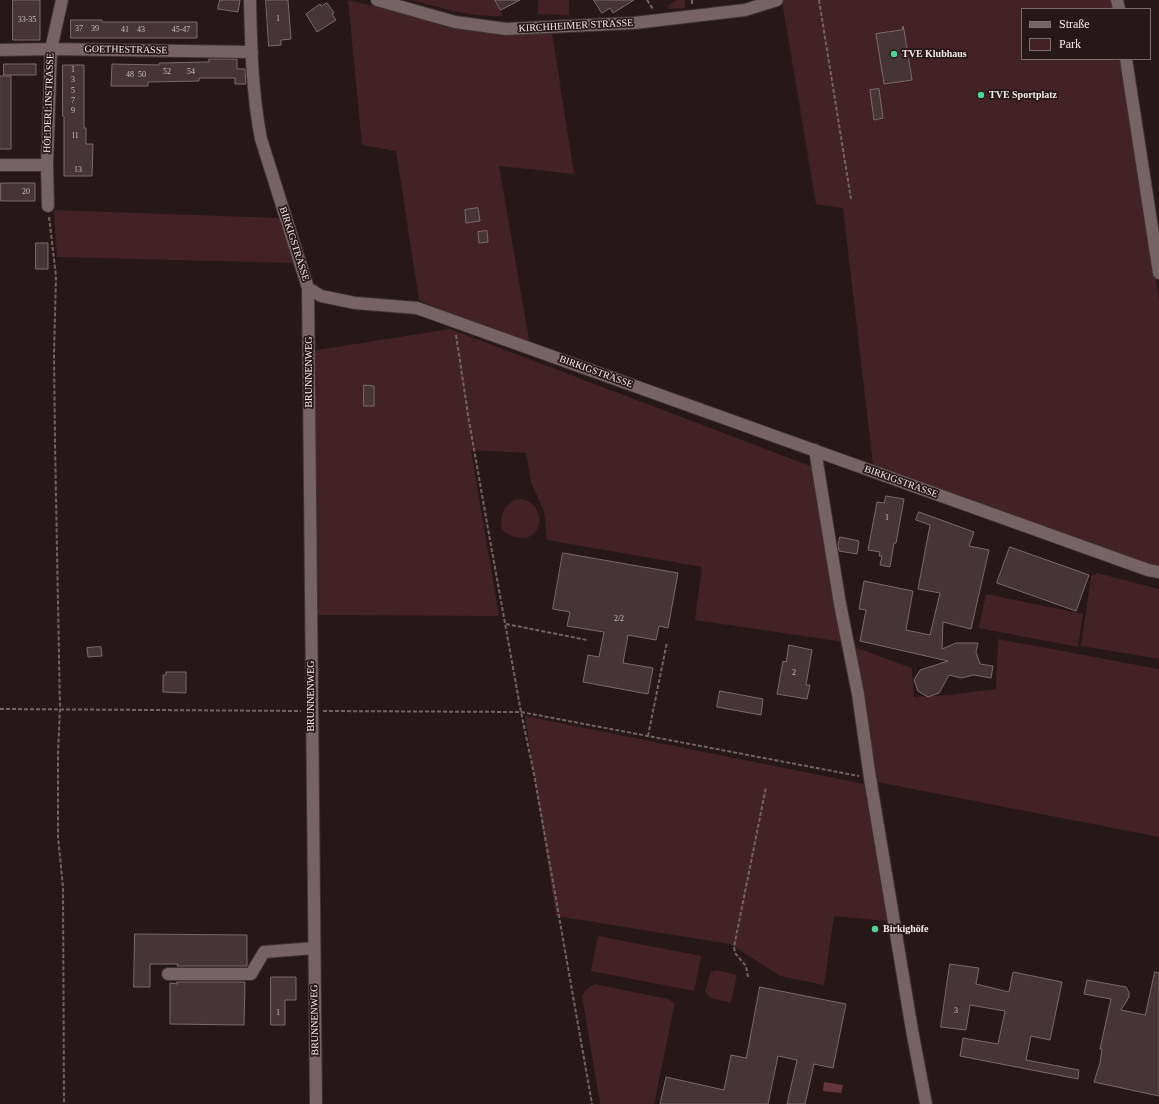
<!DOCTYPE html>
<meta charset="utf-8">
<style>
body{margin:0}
#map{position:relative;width:1159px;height:1104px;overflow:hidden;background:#271719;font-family:"Times New Roman",serif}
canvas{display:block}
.legend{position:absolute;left:1021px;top:8px;width:130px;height:52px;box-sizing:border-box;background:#271719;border:1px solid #7b6c6e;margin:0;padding:5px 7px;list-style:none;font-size:12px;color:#f8eced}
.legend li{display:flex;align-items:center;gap:8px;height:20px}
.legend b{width:20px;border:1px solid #7b6c6e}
</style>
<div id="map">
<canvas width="1159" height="1104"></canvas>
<ul class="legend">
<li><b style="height:5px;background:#776265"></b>Straße</li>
<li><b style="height:11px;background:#422127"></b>Park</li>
</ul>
</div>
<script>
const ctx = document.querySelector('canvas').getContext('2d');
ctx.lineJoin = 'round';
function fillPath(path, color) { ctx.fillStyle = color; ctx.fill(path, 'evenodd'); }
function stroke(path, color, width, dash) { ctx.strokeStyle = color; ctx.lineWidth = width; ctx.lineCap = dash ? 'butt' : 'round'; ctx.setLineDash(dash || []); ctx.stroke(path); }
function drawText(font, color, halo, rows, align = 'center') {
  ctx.font = font + ' "Times New Roman",serif'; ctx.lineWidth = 3.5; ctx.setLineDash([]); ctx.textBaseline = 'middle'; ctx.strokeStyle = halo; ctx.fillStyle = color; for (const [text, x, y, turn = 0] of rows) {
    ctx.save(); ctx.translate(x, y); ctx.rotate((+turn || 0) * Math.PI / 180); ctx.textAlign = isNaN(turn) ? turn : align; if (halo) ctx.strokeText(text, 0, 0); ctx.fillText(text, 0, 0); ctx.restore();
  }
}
fillPath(new Path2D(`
 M 348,0 L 402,13 L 552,32 L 574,174 L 499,166 L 530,345 L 447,313 L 419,300 L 396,151 L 362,145 Z
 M 411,0 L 495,0 L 503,16 C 469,17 443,8 411,0 Z
 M 538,0 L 569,0 L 569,15 L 538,14 Z
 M 677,0 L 685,0 L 685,8 L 669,9 L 667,6 Z
 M 785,0 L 1111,0 L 1113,9 L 1022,9 L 1022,59 L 1121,59 L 1147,217 L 1159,300 L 1159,567 L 1158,569 L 873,465 L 843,208 L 816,204 L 782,1 Z
 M 54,210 L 279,218 L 293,263 L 57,257 Z
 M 450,329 L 813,467 L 844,642 L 695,620 L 702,567 L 547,540 L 544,511 L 531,482 L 526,453 L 471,450 L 499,616 L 314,615 L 311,351 Z
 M 517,499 C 520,500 524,499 527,501 C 550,510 540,555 503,531 C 498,516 504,505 517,499 Z
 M 1097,573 L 1159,589 L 1159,659 L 1081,646 L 1091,576 Z
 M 986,594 L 1083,614 L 1078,647 L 979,628 Z
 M 998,639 L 1159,669 L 1159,837 L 877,782 L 854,647 L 912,668 L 914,697 L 949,695 L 996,689 Z
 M 525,716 L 864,784 L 887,921 L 834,916 L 824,985 L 780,976 L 730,944 L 556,916 Z
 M 598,936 L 701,956 L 694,991 L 591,971 Z
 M 717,970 L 737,975 L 731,1003 L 710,998 L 705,991 L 711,972 Z
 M 594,984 L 668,999 L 675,1003 L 654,1104 L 600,1104 L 582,996 L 584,992 Z`), '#422127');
fillPath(new Path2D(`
 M 824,1082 L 843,1085 L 841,1093 L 823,1091 Z`), '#64353d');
const building = new Path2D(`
 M 13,0 L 40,0 L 40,40 L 13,40 Z
 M 220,0 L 240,0 L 238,12 L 218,9 Z
 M 266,0 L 288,0 L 291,39 L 281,40 L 281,45 L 269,46 Z
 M 495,0 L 520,0 L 501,10 Z
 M 594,0 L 634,0 L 613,13 L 610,8 L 602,13 Z
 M 327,3 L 334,13 L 332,14 L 336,20 L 317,32 L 306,14 L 320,4 L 321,6 Z
 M 71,20 L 102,20 L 102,22 L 197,22 L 197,38 L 71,38 Z
 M 904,30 L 912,80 L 884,84 L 876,34 Z
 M 209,59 L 237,59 L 237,69 L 245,69 L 246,84 L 235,84 L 235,78 L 199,78 L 199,81 L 148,82 L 148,86 L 111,86 L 112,64 L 159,65 L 159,63 L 209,62 Z
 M 4,64 L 36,64 L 36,75 L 4,75 Z
 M 63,65 L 84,65 L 84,128 L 86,128 L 86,144 L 93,144 L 92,176 L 64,176 L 64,116 L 63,116 Z
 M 0,76 L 11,76 L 11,149 L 0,149 Z
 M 879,89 L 883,118 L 874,120 L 870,90 Z
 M 1,183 L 35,183 L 35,201 L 1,201 Z
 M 478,208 L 480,221 L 466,223 L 465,210 Z
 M 487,231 L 488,242 L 479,243 L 478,232 Z
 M 36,243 L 48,243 L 48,269 L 36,269 Z
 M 364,385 L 374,386 L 374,406 L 364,406 Z
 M 886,496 L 904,499 L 896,543 L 894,543 L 890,567 L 880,565 L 882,556 L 879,556 L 880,552 L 868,550 L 877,502 L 884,503 Z
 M 919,512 L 974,532 L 969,546 L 989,550 L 971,629 L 943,622 L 942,649 L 956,643 L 978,643 L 976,652 L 980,664 L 993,666 L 991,678 L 974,675 L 961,678 L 949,675 L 939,693 L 928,697 L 918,691 L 914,680 L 920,670 L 948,661 L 860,641 L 866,610 L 859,609 L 864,581 L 913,591 L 906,630 L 930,635 L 940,593 L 918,589 L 930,525 L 916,520 Z
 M 840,537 L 859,541 L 857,554 L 839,551 L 838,546 Z
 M 1010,547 L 1089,575 L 1076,611 L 997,583 Z
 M 563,553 L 678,573 L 668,628 L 659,626 L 656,640 L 628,635 L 623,663 L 653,668 L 648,694 L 583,682 L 588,655 L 599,657 L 604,632 L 567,626 L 570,612 L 553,609 Z
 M 789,645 L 812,650 L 806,685 L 810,685 L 807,699 L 777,694 L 783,661 L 786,662 Z
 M 101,647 L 102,656 L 88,657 L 87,648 Z
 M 166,672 L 186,672 L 186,693 L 163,692 L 163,675 L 166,675 Z
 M 720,691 L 763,699 L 761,715 L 717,707 Z
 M 135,934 L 247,935 L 247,966 L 177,966 L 178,964 L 150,964 L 150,987 L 134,987 Z
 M 950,964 L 979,968 L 976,984 L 1009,992 L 1013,972 L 1062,982 L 1050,1040 L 1031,1036 L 1026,1060 L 1079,1070 L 1078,1079 L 960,1056 L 963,1038 L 998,1044 L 1005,1011 L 970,1005 L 966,1030 L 941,1027 Z
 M 1155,972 L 1159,973 L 1159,1096 L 1094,1082 L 1100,1063 L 1102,1049 L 1100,1049 L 1111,999 L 1084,994 L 1087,980 L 1126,987 L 1129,992 L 1129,997 L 1121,1010 L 1145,1015 Z
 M 271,977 L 296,977 L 296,1000 L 285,1000 L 285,1025 L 271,1025 Z
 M 177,982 L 245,982 L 244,1025 L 170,1024 L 170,983 L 177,984 Z
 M 760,987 L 846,1004 L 833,1068 L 814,1064 L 805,1104 L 787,1104 L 797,1060 L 778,1056 L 768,1104 L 660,1104 L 666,1077 L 724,1090 L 731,1055 L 746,1058 Z`);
fillPath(building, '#463436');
stroke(building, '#7e696c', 1);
const minor = new Path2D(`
 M 250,0 C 251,46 252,93 261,139 L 308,288 L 316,1104
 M 377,0 L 455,22 L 506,29 L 634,23 L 745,10 L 777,0
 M 1117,0 L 1119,9
 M 0,50 L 51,49 L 252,52
 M 1126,59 L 1159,273
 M 0,165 L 47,165
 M 48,206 L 47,165 L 51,49 L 62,0
 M 308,288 L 321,296 L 355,303 L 417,308 L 1148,570 L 1159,572
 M 815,450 L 840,604 L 858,694 L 870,778 L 912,1030 L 926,1104
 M 168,974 L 251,974 L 264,952 L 314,948`);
stroke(minor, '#3e3233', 14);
stroke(new Path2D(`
 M 647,0 L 653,9
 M 692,0 L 692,5
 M 819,0 L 851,199
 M 903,26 L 903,30
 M 49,217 L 56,276 L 54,354 L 55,444 L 60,709 L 58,753 L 58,837 L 63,887 L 64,1104
 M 456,335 L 469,421 L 490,540 L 521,712 L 534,774 L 592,1104
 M 506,624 L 587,640
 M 0,709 L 301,711
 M 323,711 L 521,712 L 859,776
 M 648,736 L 667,642
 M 748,977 L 746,966 L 735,953 L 734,947 L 766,787`), '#726465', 2, [4, 2]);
stroke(minor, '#776265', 12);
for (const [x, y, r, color] of [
 [894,54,4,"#52d397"],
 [981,95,4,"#52d397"],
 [875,929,4,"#52d397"]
]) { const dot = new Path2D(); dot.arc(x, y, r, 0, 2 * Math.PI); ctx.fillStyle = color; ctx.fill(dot); stroke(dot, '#271719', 1.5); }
drawText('8px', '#ccbebf', null, [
 ["1",278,19],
 ["33-35",27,20],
 ["37",79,29],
 ["39",95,29],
 ["41",125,30],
 ["43",141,30],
 ["45-47",181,30],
 ["1",73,70],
 ["52",167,72],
 ["54",191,72],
 ["48",130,75],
 ["50",142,75],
 ["3",73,80],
 ["5",73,91],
 ["7",73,101],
 ["9",73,111],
 ["11",75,136],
 ["13",78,170],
 ["20",26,192],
 ["1",887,518],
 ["2/2",619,619],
 ["2",794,673],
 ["3",956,1011],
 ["1",278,1013]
]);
drawText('10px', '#f8eced', '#271719', [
 ["KIRCHHEIMER STRASSE",576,26,-3],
 ["GOETHESTRASSE",126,50,1],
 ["HÖLDERLINSTRASSE",49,103,-88],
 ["BIRKIGSTRASSE",294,244,72],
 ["BRUNNENWEG",309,372,-90],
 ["BIRKIGSTRASSE",596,372,20],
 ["BIRKIGSTRASSE",901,482,20],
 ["BRUNNENWEG",311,696,-90],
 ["BRUNNENWEG",315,1020,-91]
]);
drawText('bold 10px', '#f8eced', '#271719', [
 ["TVE Klubhaus",902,54],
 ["TVE Sportplatz",989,95],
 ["Birkighöfe",883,929]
], 'left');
</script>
